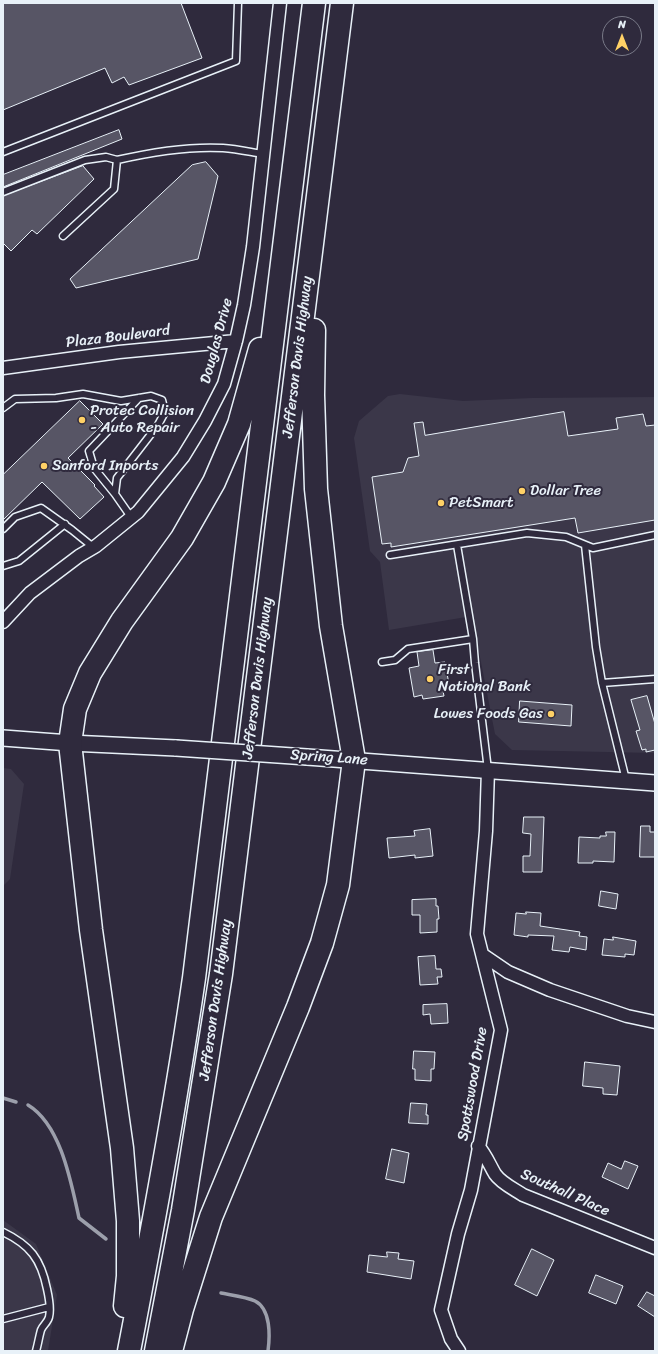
<!DOCTYPE html>
<style>
body{margin:0}
#map{position:relative;width:658px;height:1354px;overflow:hidden;background:#2f2a3d;font-family:Sriracha,sans-serif}
canvas{display:block}
.frame{position:absolute;inset:0;border:4px solid #e8f1f8;pointer-events:none}
.north{position:absolute;left:602px;top:16px;width:40px;height:40px;box-sizing:border-box;background:#2f2a3d;border:1px solid #797a88;border-radius:50%;rotate:0deg;font-size:11px;font-weight:700;line-height:16px;text-align:center;color:#e8f1f8}
.north::after{content:'';display:block;margin:auto;width:14px;height:18px;background:#ffd166;clip-path:polygon(50% 0,100% 100%,50% 72%,0 100%)}
</style>
<div id="map">
<canvas width="658" height="1354"></canvas>
<div class="frame"></div>
<div class="north">N</div>
</div>
<script>
const ctx = document.querySelector('canvas').getContext('2d');
ctx.lineJoin = 'round';
function fillPath(path, color) { ctx.fillStyle = color; ctx.fill(path, 'evenodd'); }
function stroke(path, color, width, dash) { ctx.strokeStyle = color; ctx.lineWidth = width; ctx.lineCap = dash ? 'butt' : 'round'; ctx.setLineDash(dash || []); ctx.stroke(path); }
function drawText(font, color, halo, rows, align = 'center') {
  ctx.font = font + ' Sriracha,sans-serif'; ctx.lineWidth = 4; ctx.setLineDash([]); ctx.textBaseline = 'middle'; ctx.strokeStyle = halo; ctx.fillStyle = color; for (const [text, x, y, turn = 0] of rows) {
    ctx.save(); ctx.translate(x, y); ctx.rotate((+turn || 0) * Math.PI / 180); ctx.textAlign = isNaN(turn) ? turn : align; if (halo) ctx.strokeText(text, 0, 0); ctx.fillText(text, 0, 0); ctx.restore();
  }
}
fillPath(new Path2D(`
 M 400,394 L 463,401 L 532,398 L 655,397 L 655,753 L 512,750 L 495,734 L 472,616 L 389,630 L 380,562 L 370,551 L 354,438 L 359,421 L 388,396 Z
 M 3,768 L 11,769 L 24,784 L 10,879 L 3,886 Z
 M 3,1220 L 36,1244 L 57,1295 L 48,1351 L 3,1351 Z`), '#3b3749');
stroke(new Path2D(`
 M 3,1098 L 16,1102
 M 28,1105 C 61,1125 71,1182 79,1218 L 106,1239
 M 221,1293 C 231,1295 247,1297 255,1301 C 271,1309 270,1336 268,1351`), '#9c9fab', 3.5);
const building = new Path2D(`
 M 3,3 L 181,3 L 202,58 L 129,85 L 124,77 L 112,83 L 105,68 L 3,110 Z
 M 119,130 L 122,139 L 3,187 L 3,175 Z
 M 206,162 L 218,176 L 198,259 L 76,288 L 70,279 L 192,165 Z
 M 83,166 L 94,179 L 37,234 L 32,230 L 11,251 L 3,243 L 3,196 Z
 M 80,401 L 103,424 L 68,458 L 95,485 L 94,486 L 104,497 L 80,519 L 42,482 L 3,520 L 3,475 Z
 M 564,412 L 568,436 L 618,429 L 616,418 L 643,414 L 646,426 L 655,425 L 655,520 L 578,533 L 575,518 L 391,547 L 391,543 L 382,544 L 372,477 L 403,472 L 408,458 L 419,456 L 414,423 L 423,422 L 425,435 Z
 M 433,650 L 435,663 L 445,662 L 450,690 L 443,691 L 444,696 L 423,699 L 422,695 L 414,697 L 409,668 L 419,666 L 417,652 Z
 M 647,696 L 655,724 L 655,750 L 646,752 L 646,749 L 642,750 L 636,731 L 640,730 L 631,700 Z
 M 520,701 L 572,705 L 571,726 L 519,722 Z
 M 524,817 L 544,817 L 542,872 L 523,872 L 523,856 L 530,856 L 531,834 L 523,833 Z
 M 641,826 L 650,826 L 650,832 L 655,832 L 655,857 L 640,857 Z
 M 430,829 L 433,856 L 415,858 L 415,855 L 389,858 L 387,838 L 415,836 L 414,831 Z
 M 606,832 L 615,832 L 614,862 L 593,861 L 593,863 L 578,863 L 579,837 L 600,838 L 600,836 L 606,836 Z
 M 601,891 L 618,894 L 616,909 L 599,906 Z
 M 436,899 L 436,906 L 438,906 L 439,919 L 437,919 L 437,932 L 420,933 L 420,915 L 412,915 L 412,900 Z
 M 526,912 L 541,913 L 540,926 L 580,932 L 579,936 L 587,937 L 586,950 L 570,947 L 569,952 L 552,950 L 554,936 L 528,935 L 528,937 L 514,935 L 516,913 L 526,914 Z
 M 613,937 L 636,941 L 634,955 L 625,954 L 625,957 L 602,955 L 604,939 L 613,940 Z
 M 435,956 L 436,969 L 441,969 L 442,977 L 437,977 L 438,984 L 420,985 L 418,957 Z
 M 447,1004 L 448,1023 L 431,1024 L 430,1014 L 423,1015 L 423,1005 Z
 M 414,1051 L 435,1052 L 434,1069 L 431,1069 L 431,1081 L 415,1080 L 415,1069 L 413,1069 Z
 M 585,1062 L 620,1066 L 617,1095 L 603,1094 L 603,1088 L 583,1086 Z
 M 411,1103 L 427,1104 L 426,1115 L 428,1115 L 428,1124 L 409,1123 Z
 M 392,1149 L 409,1153 L 404,1183 L 386,1179 Z
 M 625,1161 L 638,1166 L 628,1189 L 602,1177 L 608,1163 L 621,1169 Z
 M 532,1249 L 554,1260 L 537,1296 L 515,1285 Z
 M 387,1252 L 399,1253 L 398,1259 L 414,1261 L 411,1279 L 367,1272 L 369,1255 L 387,1257 Z
 M 596,1275 L 623,1286 L 616,1304 L 589,1293 Z
 M 647,1292 L 655,1296 L 655,1317 L 638,1306 Z`);
fillPath(building, '#575565');
stroke(building, '#e8f1f8', 1);
const service = new Path2D(`
 M 3,152 L 236,61 L 238,3
 M 3,192 L 85,160 L 106,157 L 117,160
 M 63,236 L 114,189 L 117,160 C 152,152 188,146 223,148 C 237,149 250,152 263,154
 M 3,408 L 15,399 L 56,398 L 83,394 L 121,401 L 151,396 L 162,400 L 165,412 L 158,425 L 117,478 L 115,494 L 131,517
 M 115,494 L 94,468 L 89,451 L 139,398
 M 3,529 L 15,517 L 41,508 L 72,530 L 93,547
 M 457,545 L 473,639 L 475,663 L 488,770
 M 585,545 L 596,647 L 602,683 L 626,780
 M 390,555 L 527,533 L 566,537 L 593,548 L 655,535
 M 3,566 L 19,561 L 65,524
 M 382,662 L 395,660 L 408,649 L 473,639
 M 602,683 L 655,679
 M 3,1232 C 30,1245 41,1259 47,1289 C 49,1298 51,1309 49,1317 C 48,1322 43,1325 41,1330 C 39,1337 38,1344 36,1351
 M 3,1319 L 49,1307`);
const minor = new Path2D(`
 M 3,368 L 119,352 L 236,341
 M 3,622 L 30,593 L 79,556 L 96,546 L 138,512 L 183,457 L 205,421 L 224,384 L 236,341 L 244,305 L 253,247 L 280,3
 M 483,955 L 508,972 L 550,990 L 627,1016 L 655,1022
 M 478,1146 C 486,1155 489,1164 495,1174 C 501,1183 514,1189 523,1195 L 655,1248
 M 459,1351 L 451,1339 L 441,1310 L 458,1234 L 471,1190 L 501,1030 L 477,934 L 486,831 L 488,770`);
const tertiary = new Path2D(`
 M 3,738 L 70,743 L 176,748
 M 307,757 L 655,783`);
const motorway = new Path2D(`
 M 125,1306 L 128,1276 L 128,1221 L 122,1148 L 91,930 L 70,743 L 75,709 L 90,673 L 122,621 L 182,538 L 214,482 L 239,424 L 260,349
 M 129,1351 C 153,1227 176,1103 194,978 L 314,3
 M 156,1351 L 183,1210 L 221,974 L 342,3
 M 171,1351 L 182,1309 L 211,1217 L 298,1007 L 322,943 L 338,885 L 354,760 L 331,626 L 316,489 L 313,395 L 314,330`);
stroke(service, '#e8f1f8', 9);
stroke(minor, '#e8f1f8', 15);
stroke(tertiary, '#e8f1f8', 18);
stroke(motorway, '#e8f1f8', 25);
stroke(service, '#2f2a3d', 6);
stroke(minor, '#2f2a3d', 12);
stroke(tertiary, '#2f2a3d', 15);
stroke(motorway, '#2f2a3d', 22);
const tertiaryBridge = new Path2D(`
 M 176,748 L 307,757`);
stroke(tertiaryBridge, '#e8f1f8', 18, []);
stroke(tertiaryBridge, '#2f2a3d', 15);
for (const [x, y, r, color] of [
 [82,420,4,"#ffd166"],
 [44,466,4,"#ffd166"],
 [522,491,4,"#ffd166"],
 [441,503,4,"#ffd166"],
 [430,679,4,"#ffd166"],
 [551,714,4,"#ffd166"]
]) { const dot = new Path2D(); dot.arc(x, y, r, 0, 2 * Math.PI); ctx.fillStyle = color; ctx.fill(dot); stroke(dot, '#2f2a3d', 1.5); }
drawText('15px', '#e8f1f8', '#2f2a3d', [
 ["Plaza Boulevard",118,337,-7],
 ["Douglas Drive",217,341,-75],
 ["Jefferson Davis Highway",298,357,-83],
 ["Jefferson Davis Highway",258,678,-83],
 ["Spring Lane",329,758,4],
 ["Jefferson Davis Highway",216,1000,-82],
 ["Spottswood Drive",473,1084,-80],
 ["Southall Place",565,1193,24]
]);
drawText('15px', '#e8f1f8', '#2f2a3d', [
 ["Protec Collision",90,411],
 ["- Auto Repair",90,428],
 ["Sanford Inports",52,466],
 ["Dollar Tree",530,491],
 ["PetSmart",449,503],
 ["First",438,670],
 ["National Bank",438,687],
 ["Lowes Foods Gas",543,714,"right"]
], 'left');
</script>
